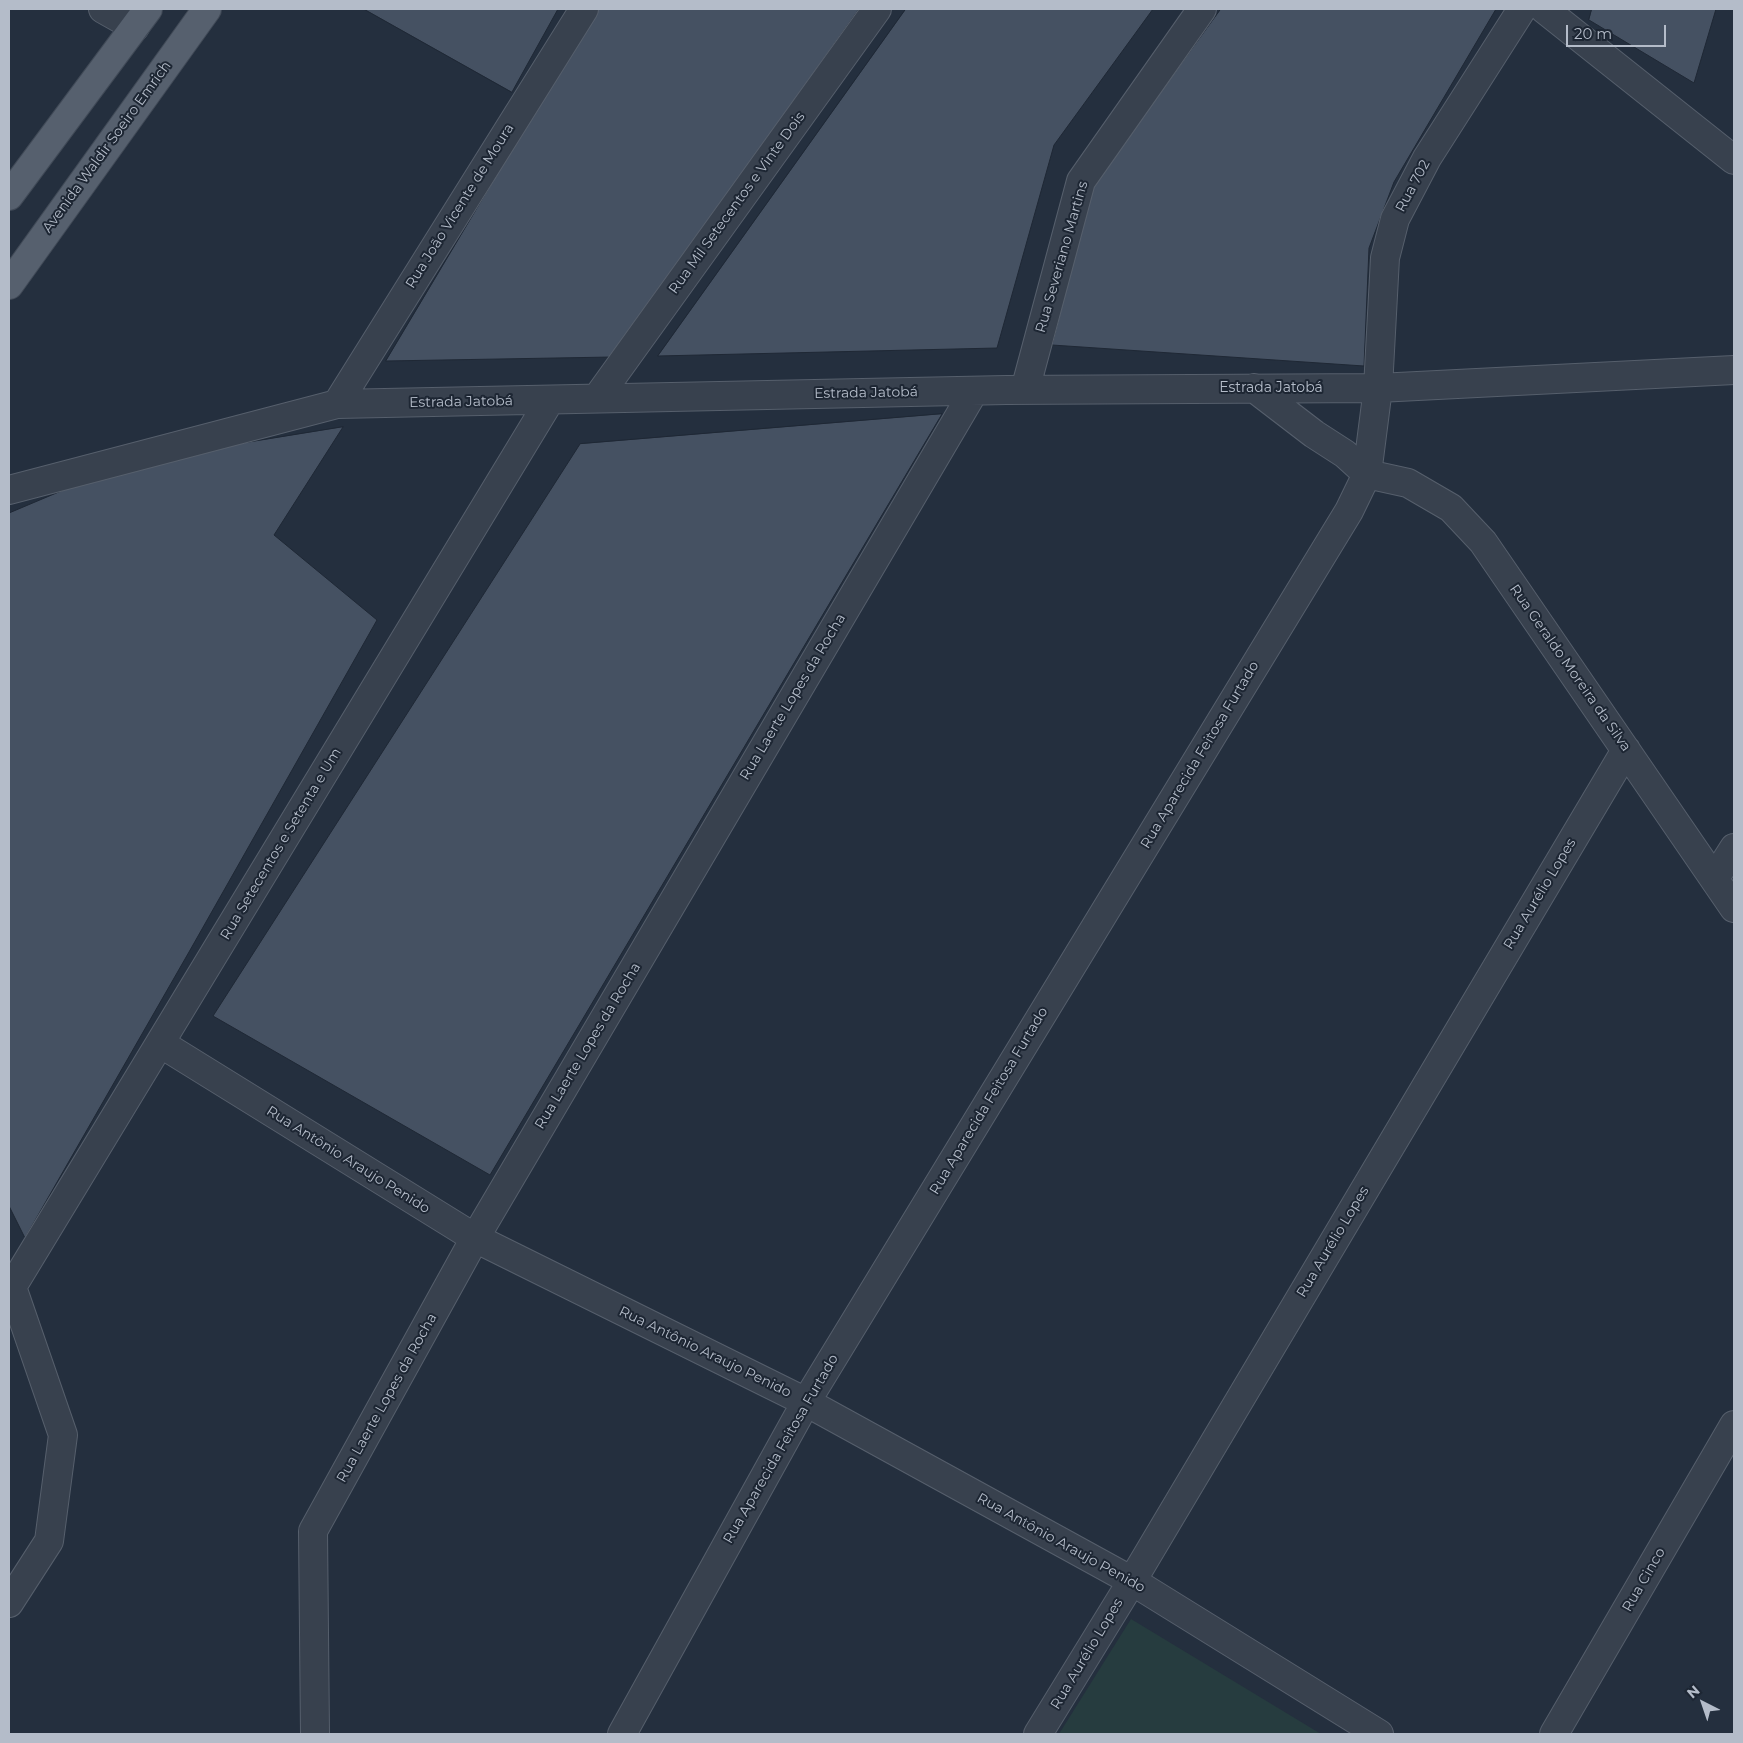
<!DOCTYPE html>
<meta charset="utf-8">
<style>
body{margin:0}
#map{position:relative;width:1743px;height:1743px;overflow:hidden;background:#242f3e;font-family:Montserrat,sans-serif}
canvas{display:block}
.frame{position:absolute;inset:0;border:10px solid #b4bcc9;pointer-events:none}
.north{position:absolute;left:1678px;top:1678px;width:50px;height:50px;-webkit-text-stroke:4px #1d2633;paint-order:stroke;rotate:319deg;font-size:14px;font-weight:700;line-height:20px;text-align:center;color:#b4bcc9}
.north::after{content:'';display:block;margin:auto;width:18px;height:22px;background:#b4bcc9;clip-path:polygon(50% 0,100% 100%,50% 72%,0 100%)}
.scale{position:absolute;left:1566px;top:25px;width:100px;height:22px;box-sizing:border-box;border:2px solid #b4bcc9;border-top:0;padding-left:6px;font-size:15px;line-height:18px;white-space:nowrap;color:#b4bcc9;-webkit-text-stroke:4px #1d2633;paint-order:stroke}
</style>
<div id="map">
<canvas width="1743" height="1743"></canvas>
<div class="frame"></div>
<div class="north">N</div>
<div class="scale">20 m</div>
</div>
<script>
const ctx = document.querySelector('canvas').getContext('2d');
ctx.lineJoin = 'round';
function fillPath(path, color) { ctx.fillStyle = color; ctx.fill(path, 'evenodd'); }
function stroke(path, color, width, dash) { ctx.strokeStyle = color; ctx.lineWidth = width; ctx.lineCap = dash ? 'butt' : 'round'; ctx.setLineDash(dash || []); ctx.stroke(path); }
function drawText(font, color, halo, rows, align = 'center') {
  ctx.font = font + ' Montserrat,sans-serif'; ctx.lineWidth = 4; ctx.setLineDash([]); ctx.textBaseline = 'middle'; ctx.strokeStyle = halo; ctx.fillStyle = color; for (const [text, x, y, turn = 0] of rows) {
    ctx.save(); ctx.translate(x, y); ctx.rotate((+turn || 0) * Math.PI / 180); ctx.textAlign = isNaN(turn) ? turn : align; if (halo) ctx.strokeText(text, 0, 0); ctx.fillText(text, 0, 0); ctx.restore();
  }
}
fillPath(new Path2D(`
 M 1131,1619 L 1321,1734 L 1059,1734 Z`), '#263c3f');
const building = new Path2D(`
 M 364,9 L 558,9 L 512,92 Z
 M 596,9 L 859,9 L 612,357 L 386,361 Z
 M 906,9 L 1153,9 L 1054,145 L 997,348 L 658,356 Z
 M 1221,9 L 1496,9 L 1394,182 L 1369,248 L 1364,366 L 1052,345 L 1092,187 Z
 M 1592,9 L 1716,9 L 1694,83 L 1589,20 Z
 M 942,414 L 490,1175 L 213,1016 L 580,444 Z
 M 343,427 L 274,535 L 377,620 L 189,952 L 25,1238 L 9,1206 L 9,513 L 132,461 Z`);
fillPath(building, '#455162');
stroke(building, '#1f2835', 1);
const minor = new Path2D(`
 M 103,9 L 135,27
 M 1544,9 L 1734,160
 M 1254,388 L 1314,434 L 1345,454 L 1367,474 L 1408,483 L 1451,508 L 1483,542 L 1734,908
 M 1025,390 L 1081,181 L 1202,9
 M 597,398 L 877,9
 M 337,404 L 584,9
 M 9,490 L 337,404 L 1006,390 L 1378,388 L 1734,370
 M 1715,878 L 1734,848
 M 160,1043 L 475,1238 L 806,1402 L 1132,1581 L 1379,1734
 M 9,1282 L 12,1287 L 63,1435 L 49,1541 L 9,1603
 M 12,1287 L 550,400
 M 315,1734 L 313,1531 L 475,1238 L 974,391
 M 622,1734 L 806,1402 L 1349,511 L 1367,474 L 1378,388 L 1385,258 L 1395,219 L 1427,158 L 1522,9
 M 1038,1734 L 1132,1581 L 1626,750
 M 1554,1734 L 1734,1425`);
const major = new Path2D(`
 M 9,196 L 148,9
 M 9,285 L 207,9`);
stroke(minor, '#565f6c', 30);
stroke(major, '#414a57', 30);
stroke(minor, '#38414e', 28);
stroke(major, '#56606e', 28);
drawText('14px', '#b4bcc9', '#1d2633', [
 ["Avenida Waldir Soeiro Emrich",107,147,-54],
 ["Rua 702",1413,186,-62],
 ["Rua Mil Setecentos e Vinte Dois",737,203,-54],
 ["Rua João Vicente de Moura",460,206,-58],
 ["Rua Severiano Martins",1062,257,-74],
 ["Estrada Jatobá",1271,388],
 ["Estrada Jatobá",866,393,-1],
 ["Estrada Jatobá",461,402,-1],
 ["Rua Geraldo Moreira da Silva",1570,668,55],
 ["Rua Laerte Lopes da Rocha",793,697,-59],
 ["Rua Aparecida Feitosa Furtado",1200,755,-59],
 ["Rua Setecentos e Setenta e Um",281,844,-59],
 ["Rua Aurélio Lopes",1540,894,-59],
 ["Rua Laerte Lopes da Rocha",588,1046,-59],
 ["Rua Aparecida Feitosa Furtado",989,1101,-59],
 ["Rua Antônio Araujo Penido",348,1160,32],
 ["Rua Aurélio Lopes",1333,1242,-59],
 ["Rua Antônio Araujo Penido",705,1352,26],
 ["Rua Laerte Lopes da Rocha",387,1398,-61],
 ["Rua Aparecida Feitosa Furtado",781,1449,-60],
 ["Rua Antônio Araujo Penido",1061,1543,29],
 ["Rua Cinco",1644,1580,-60],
 ["Rua Aurélio Lopes",1087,1654,-59]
]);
</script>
